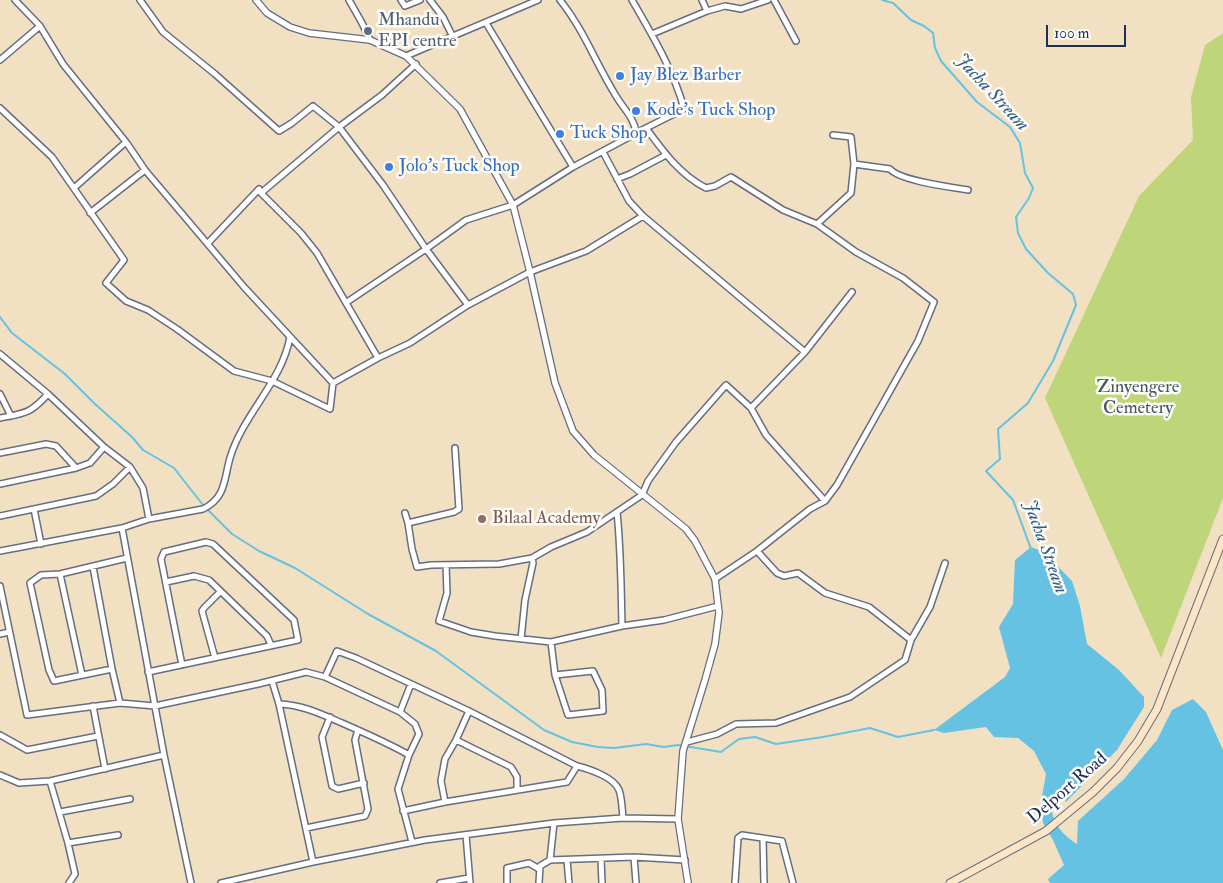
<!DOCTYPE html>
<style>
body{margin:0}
#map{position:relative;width:1223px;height:883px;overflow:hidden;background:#f2e0c2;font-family:"IM FELL Double Pica",serif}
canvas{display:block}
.scale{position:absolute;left:1046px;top:25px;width:80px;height:22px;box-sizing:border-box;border:2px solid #1b2f5e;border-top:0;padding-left:6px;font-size:15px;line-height:18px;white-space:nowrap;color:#1b2f5e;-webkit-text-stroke:4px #fdfcf7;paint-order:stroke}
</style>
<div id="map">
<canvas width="1223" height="883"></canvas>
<div class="scale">100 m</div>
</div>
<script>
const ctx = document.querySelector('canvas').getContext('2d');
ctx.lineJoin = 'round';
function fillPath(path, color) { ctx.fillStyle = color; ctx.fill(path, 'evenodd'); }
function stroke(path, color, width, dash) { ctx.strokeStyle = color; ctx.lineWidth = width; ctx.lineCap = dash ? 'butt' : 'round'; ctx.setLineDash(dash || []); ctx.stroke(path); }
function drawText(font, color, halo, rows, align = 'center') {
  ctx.font = font + ' "IM FELL Double Pica",serif'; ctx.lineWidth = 5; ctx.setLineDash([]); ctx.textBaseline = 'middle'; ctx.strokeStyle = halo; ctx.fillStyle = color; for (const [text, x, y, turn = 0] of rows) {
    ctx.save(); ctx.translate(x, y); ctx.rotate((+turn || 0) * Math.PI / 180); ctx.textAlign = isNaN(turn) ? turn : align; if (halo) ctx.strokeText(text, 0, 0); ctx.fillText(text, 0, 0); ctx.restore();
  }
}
fillPath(new Path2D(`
 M 1223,33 L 1223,498 L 1161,658 L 1045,398 L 1139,196 L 1193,140 L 1191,97 L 1205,45 Z`), '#bed57a');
fillPath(new Path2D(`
 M 1031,547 L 1044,552 L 1072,581 L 1080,606 L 1087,644 L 1119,670 L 1144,697 L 1144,707 L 1117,750 L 1066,802 L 1058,791 L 1050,801 C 1052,822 1060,833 1077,844 L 1078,821 L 1124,779 L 1157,740 L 1172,710 L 1193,699 L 1206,712 L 1223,750 L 1223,883 L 1050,883 L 1048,879 L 1064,865 L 1053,840 L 1043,823 L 1041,802 L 1046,774 L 1034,751 L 1018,738 L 994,737 L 986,727 L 944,733 L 934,730 L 1005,677 L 1010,668 L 999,627 L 1013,604 L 1015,560 Z`), '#65c2e3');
stroke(new Path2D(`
 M 882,0 L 893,3 L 911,20 L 924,26 L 933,33 L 935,48 L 941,61 L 977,102 L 1010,127 L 1020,143 L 1025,173 L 1033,188 L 1029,198 L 1016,217 L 1018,233 L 1026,249 L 1048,273 L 1073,294 L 1076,305 L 1053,361 L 1028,403 L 998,429 L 1000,459 L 986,471 L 1013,500 L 1031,549
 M 0,317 L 12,333 L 65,374 L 95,404 L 132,437 L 143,450 L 174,468 L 203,505 L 232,534 L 259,551 L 295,568 L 368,614 L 436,651 L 544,730 L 572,742 L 598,747 L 614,748 L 646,744 L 664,747 L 678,745 L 721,752 L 739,739 L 755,737 L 776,744 L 823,737 L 870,728 L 898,737 L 934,730`), '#65c2e3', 2);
const minor = new Path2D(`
 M 140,0 L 163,32 L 215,74 L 279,131 L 292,123 L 313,106 L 339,127 L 383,185 L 426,249 L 468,305
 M 349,0 L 362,23 L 370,40
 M 401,0 L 405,6 L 420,0
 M 430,0 L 443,17 L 453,37
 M 560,0 C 584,30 596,64 616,96 C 623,108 635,119 636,133
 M 702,0 L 707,11
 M 774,0 L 796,41
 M 486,23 L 573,167
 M 652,34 L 707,11 L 725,6 L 741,9 L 768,0
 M 406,56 L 538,0
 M 0,60 L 40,26
 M 0,108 L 52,157 L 124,260 L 106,283 L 126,301 L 148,310 L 177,329 L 234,371 L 272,381 L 330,409 L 333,383 L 244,287 L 145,170 L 126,142 L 63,64 L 40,26 L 15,0
 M 646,128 C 662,150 680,175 706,188 L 715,186 L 731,177 L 783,210 L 817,224 L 856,252 L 903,278 L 934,302 L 918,341 L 837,485 L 825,501 L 810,509 L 757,551 L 715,579
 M 603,152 L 629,201 L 643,216 L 805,352
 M 854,164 L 890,169 C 900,181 951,187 968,190
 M 617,179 L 630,174 L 666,155
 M 74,188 L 126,142
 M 261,193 L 339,127 L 382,95 L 416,64
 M 90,213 L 145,170
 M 817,224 L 851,193 L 854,164 L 851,137 L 833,135
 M 208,243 L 259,189 L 261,193 L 301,233 L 317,253 L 378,358
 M 347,302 L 426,249 L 466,220 L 513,205 L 573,167 L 646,128 L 684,109 C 675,73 651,33 632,0
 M 0,354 L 48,394 L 104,447 L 130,467 L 143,488 L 149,519
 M 333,383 L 378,358 L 410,343 L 468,305 L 530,272 L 586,251 L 643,216
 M 0,394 L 11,416
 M 751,408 L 805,352 L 852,292
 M 0,418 C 25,413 30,414 48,394
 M 455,448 L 459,509 L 454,512 L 408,523 L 412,549 L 417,567 L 431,565 L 499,564 L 532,558 L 551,547 L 587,532 L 642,495 L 648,481 L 676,442 L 726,385 L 751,408 L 766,435 L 825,501
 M 0,453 L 46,444 L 56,446 L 76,468
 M 0,484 L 76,468 L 90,463 L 104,447
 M 34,509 L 41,544
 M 405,513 L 408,523
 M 0,516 L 96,496 L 113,484 L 130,467
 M 122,528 L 164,755 L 191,883
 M 0,551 L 122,528 L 149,519 L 203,509 C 226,498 224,479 230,458 C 243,414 282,382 290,337
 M 446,565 L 447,593 L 439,621 L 471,632 L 495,636 L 551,642 L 622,626 C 621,588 621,550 617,512
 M 93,567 L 112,669 L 120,703
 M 60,574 L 82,675
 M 166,582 L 194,576 L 209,580 L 267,636 L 271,645
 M 0,586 L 27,715 L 120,703 L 155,706 L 258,684 L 306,672 L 325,677 L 400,712 L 415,724 L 419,734 L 409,755 L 398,789 L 412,842
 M 622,626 L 664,620 L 718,606
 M 0,634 L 9,632
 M 521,639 L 525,600 L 533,563 L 532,558
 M 911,640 L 930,607 L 945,563
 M 551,642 L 555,675 L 568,715 L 603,711 L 602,690 L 593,671 L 555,675
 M 215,658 L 202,611 L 204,608 L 220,592
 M 112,669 L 54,681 L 49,670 L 30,583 L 41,575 L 60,574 L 127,558
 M 148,672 L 298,640 L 294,620 L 213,544 L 206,542 L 164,552 L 161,559 L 182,665
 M 325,677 L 337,651 L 356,658 L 469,711 L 577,766 C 589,769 614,777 619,790 C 622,798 622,809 623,818
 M 272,681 L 279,704 L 313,862
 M 279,704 C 303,705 321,714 342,723 C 365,733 388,743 409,755
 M 93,706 L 105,769
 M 400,712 L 411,684
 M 330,717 L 322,737 L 332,786 L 338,789 L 364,783
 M 0,735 L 27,750 L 98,736
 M 456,740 L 511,767 L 517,777 L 517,789
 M 687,742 L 717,734 L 736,724 L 776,723 L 850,697 L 905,660 L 911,640 L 869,607 L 825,593 L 798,573 L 784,576 L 777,573 L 757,551
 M 0,775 L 19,783 L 50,781 L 164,755
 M 50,781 L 68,843 L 75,874 L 69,883
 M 445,802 L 441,781 L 445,759 L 456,740 L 469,711
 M 403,811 L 445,802 L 567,782 L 577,766
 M 60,812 L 130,799
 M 306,828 L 365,816 L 368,809 L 355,740 L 358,730
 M 466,835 L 470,883
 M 763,838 L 764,883
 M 68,843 L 118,835
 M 634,857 L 636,883
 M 601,859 L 602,883
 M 550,860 L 554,823
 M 567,860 L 569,883
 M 221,883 L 313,862 L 425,840 L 554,823 L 623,818 L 678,819
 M 440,883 L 469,878
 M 507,883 L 507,868 L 529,863 L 539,869
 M 539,883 L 540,866 L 550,860 L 634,857 L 685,860
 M 735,883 L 738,838 L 742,835 L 782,841 L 793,883`);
const tertiary = new Path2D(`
 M 256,0 L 267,13 L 290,27 L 309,33 L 370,40 L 406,56 L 460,109 L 513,205 L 530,272 L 555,383 L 573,431 L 594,455 L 686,529 L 695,541 L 715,579 L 719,613 L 715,644 L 705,680 L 683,751 L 678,819 L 688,883`);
const secondary = new Path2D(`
 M 950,883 L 1046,831 L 1093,792 L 1117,768 L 1138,741 L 1157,709 L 1223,539`);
stroke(minor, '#666d81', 8);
stroke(tertiary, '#666d81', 8);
stroke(secondary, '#666d81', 9);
stroke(minor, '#fff', 5);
stroke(tertiary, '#fff', 5.5);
stroke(secondary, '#fde5c5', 7);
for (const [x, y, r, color] of [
 [368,31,5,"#5c6f8a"],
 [620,76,5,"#3f7fe0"],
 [636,111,5,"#3f7fe0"],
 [560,134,5,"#3f7fe0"],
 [389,167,5,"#3f7fe0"],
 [482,519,5,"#8d6e63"]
]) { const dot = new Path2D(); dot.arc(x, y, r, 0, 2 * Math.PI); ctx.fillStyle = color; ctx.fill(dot); stroke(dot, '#fdfcf7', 2); }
drawText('18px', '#4e5e75', '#fdfcf7', [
 ["Mhandu",378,21],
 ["EPI centre",378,42]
], 'left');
drawText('18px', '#366cbe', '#fdfcf7', [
 ["Jay Blez Barber",630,76],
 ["Kode's Tuck Shop",646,111],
 ["Tuck Shop",570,134],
 ["Jolo's Tuck Shop",399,167]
], 'left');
drawText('18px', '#445865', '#fdfcf7', [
 ["Zinyengere",1138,388],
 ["Cemetery",1138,409]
]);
drawText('18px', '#785e54', '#fdfcf7', [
 ["Bilaal Academy",492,519]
], 'left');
drawText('18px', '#1b2f5e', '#fdfcf7', [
 ["Delport Road",1068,789,-41]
]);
drawText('italic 19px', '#315b86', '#fdfcf7', [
 ["Jacha Stream",991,93,47],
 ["Jacha Stream",1044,547,70]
]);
</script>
